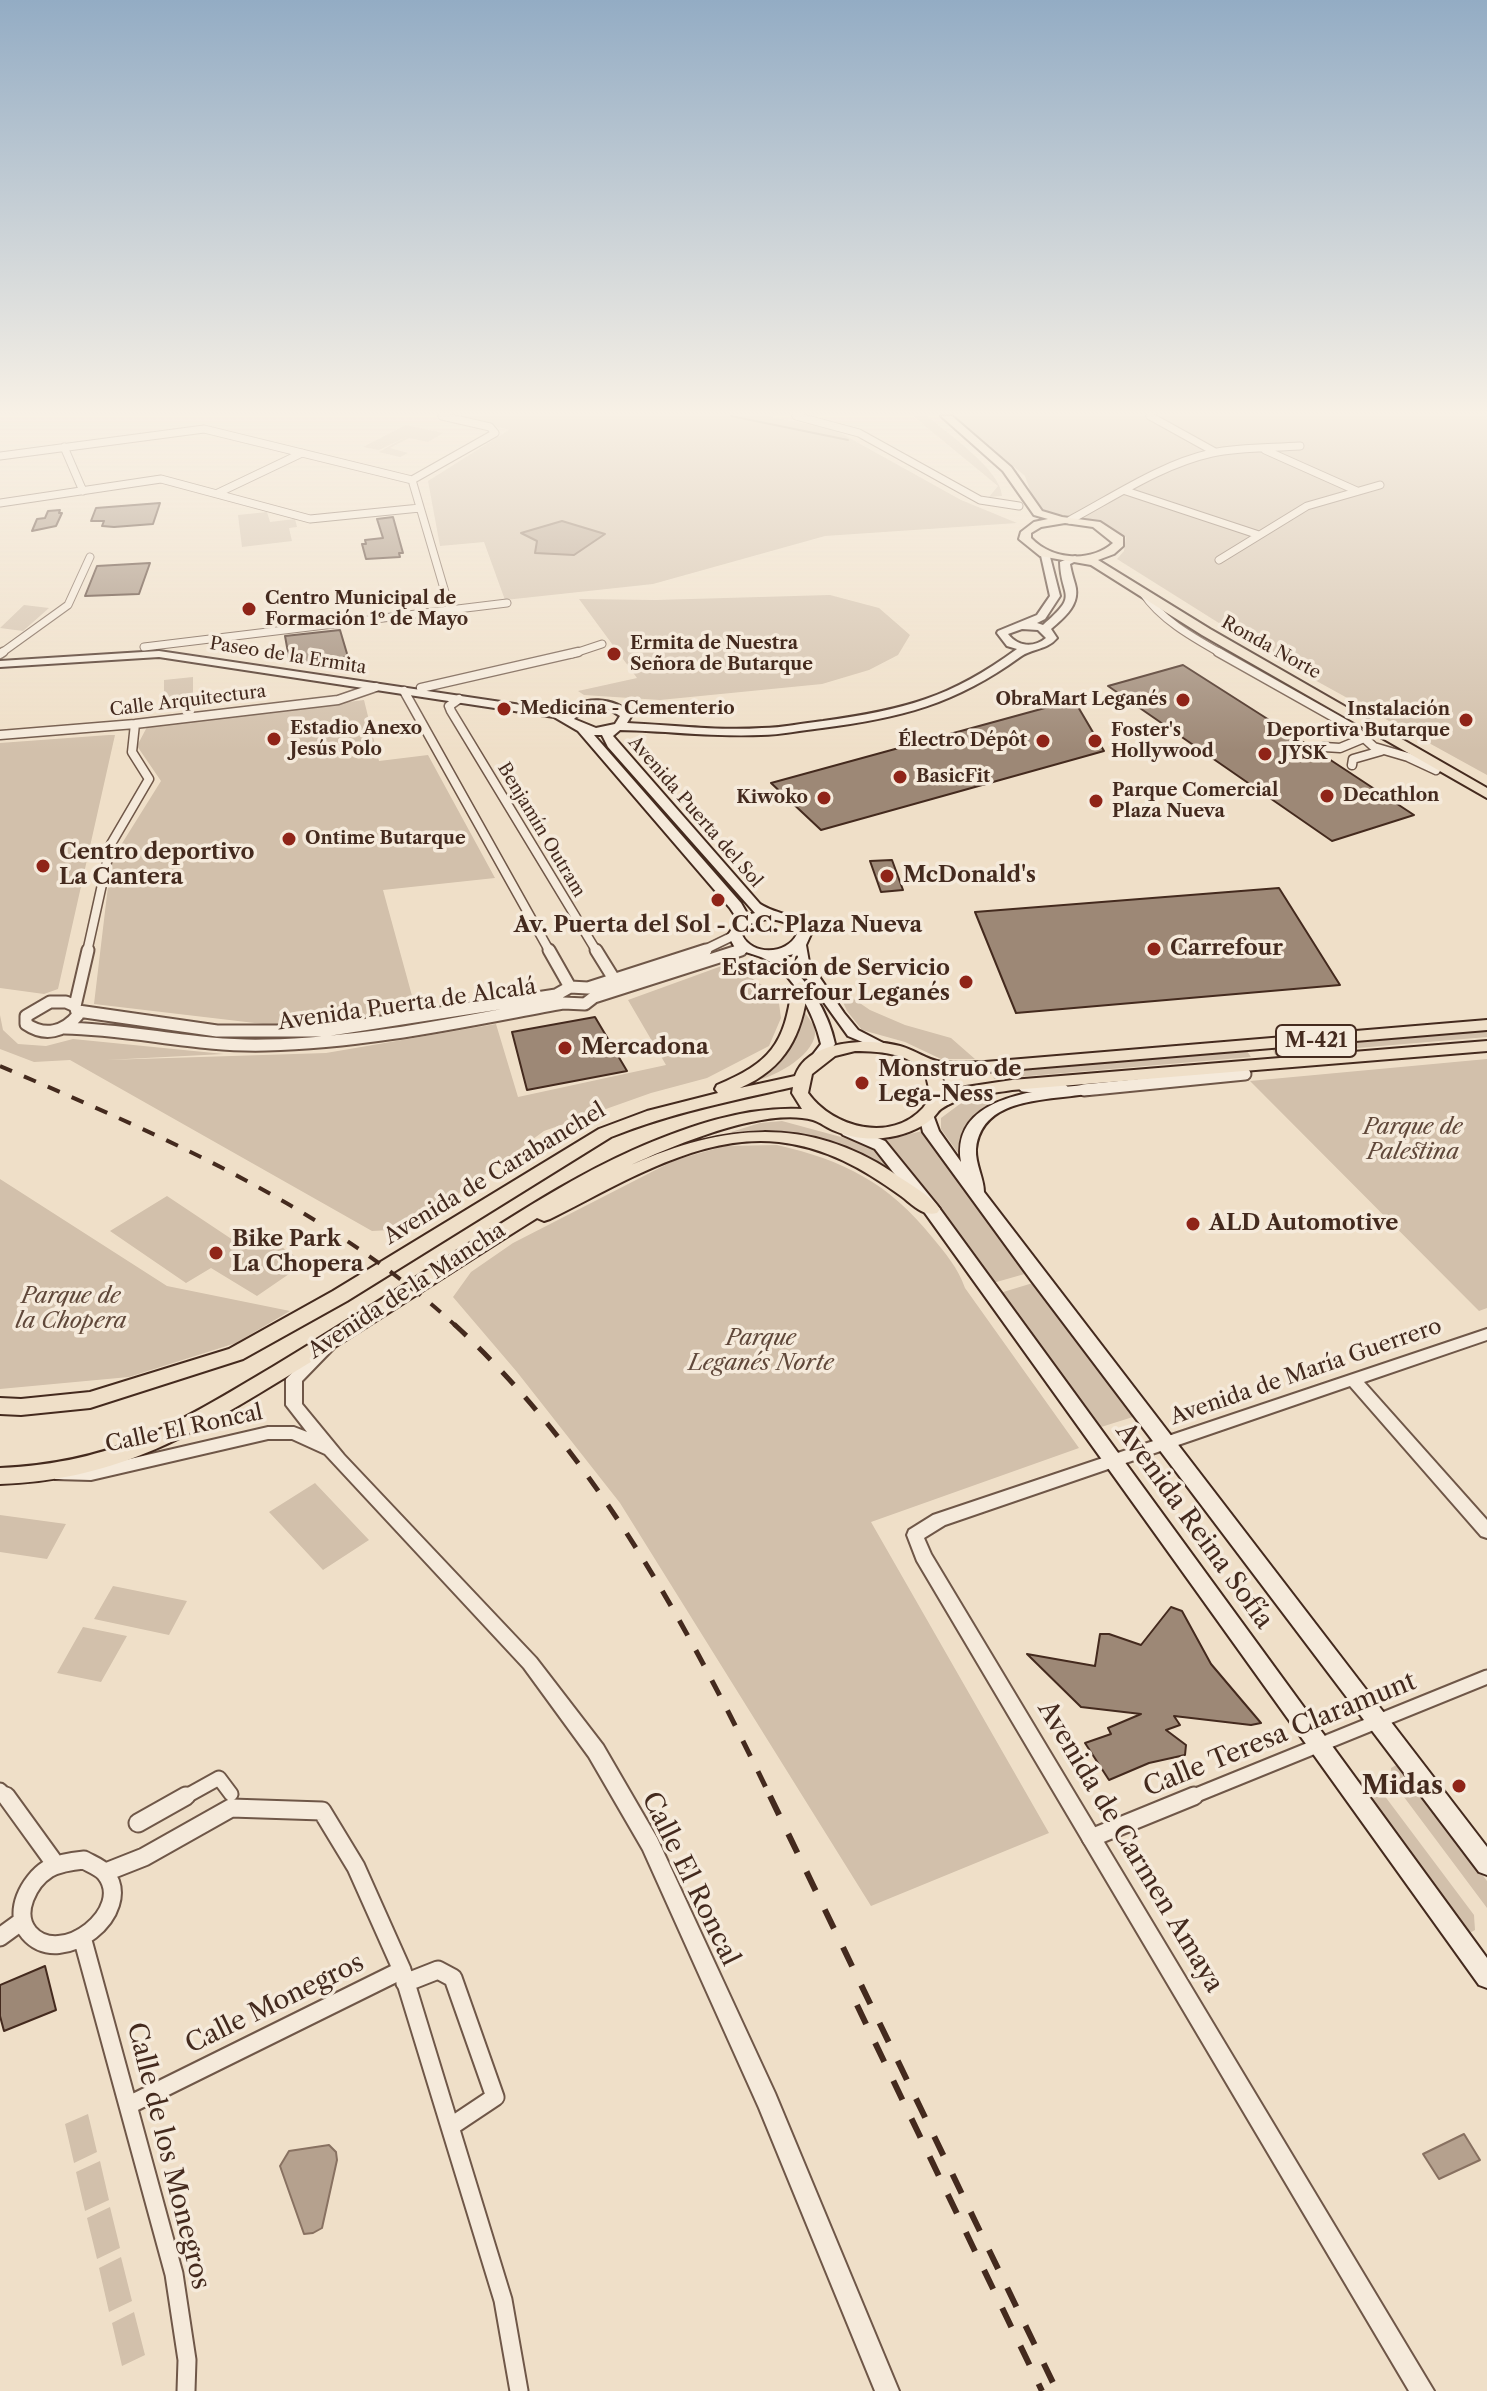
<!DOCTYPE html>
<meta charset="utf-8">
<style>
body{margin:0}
canvas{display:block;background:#efdfc8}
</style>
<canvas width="1487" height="2391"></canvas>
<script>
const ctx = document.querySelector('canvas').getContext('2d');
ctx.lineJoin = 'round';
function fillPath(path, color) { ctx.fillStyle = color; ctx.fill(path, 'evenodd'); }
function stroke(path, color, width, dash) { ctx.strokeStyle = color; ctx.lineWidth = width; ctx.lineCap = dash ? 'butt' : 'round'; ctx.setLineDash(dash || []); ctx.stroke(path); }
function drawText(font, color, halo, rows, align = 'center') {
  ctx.font = font + ' "Libre Caslon Text",serif'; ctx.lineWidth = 7; ctx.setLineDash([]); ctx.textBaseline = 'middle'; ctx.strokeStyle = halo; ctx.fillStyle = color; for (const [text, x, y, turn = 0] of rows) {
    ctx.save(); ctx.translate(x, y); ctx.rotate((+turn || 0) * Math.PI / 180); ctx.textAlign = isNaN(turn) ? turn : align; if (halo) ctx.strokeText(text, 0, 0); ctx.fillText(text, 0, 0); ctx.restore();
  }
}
fillPath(new Path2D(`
 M 454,416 L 768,416 L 835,430 L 961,500 L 1017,523 L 825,536 L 653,584 L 505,600 L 484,542 L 440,546 L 428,481 L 509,430 Z
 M 913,416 L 927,416 C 947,433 1001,470 1002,496 L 989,497 L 998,486 Z
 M 954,416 L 1487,416 L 1487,775 L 1273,657 L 1117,559 L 1124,551 L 1126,537 L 1108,525 L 1055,516 L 1043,509 L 1031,493 L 1025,476 Z
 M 406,425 L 443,433 L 428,442 L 409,438 L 390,448 L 408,453 L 400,457 L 379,452 L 406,437 L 379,450 L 363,447 Z
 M 267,512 L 270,522 L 295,519 L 297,527 L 289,528 L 292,541 L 242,547 L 238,515 Z
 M 830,595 L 879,608 L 910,635 L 898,655 L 869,670 L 822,684 L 660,700 L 584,695 L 578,691 L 637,678 L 579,599 L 655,600 Z
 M 24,605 L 49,608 L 23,631 L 0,628 Z
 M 193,677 L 193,703 L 164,706 L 164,680 Z
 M 364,700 L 379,761 L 428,755 L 495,878 L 383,890 L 417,1014 L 314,1030 L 94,1004 L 111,861 L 161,781 L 137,746 L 147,727 Z
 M 109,735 L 115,735 L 58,989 L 44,994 L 0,988 L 0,743 Z
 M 730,963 L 778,996 L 781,1018 L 769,1046 L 707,1078 L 651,1093 L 544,1131 L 410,1229 L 372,1231 L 70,1060 L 34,1062 L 0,1049 L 0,1015 L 3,1030 L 18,1044 L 46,1046 L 73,1039 L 224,1054 L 106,1060 L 326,1053 L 496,1024 L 518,1097 L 666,1065 L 628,1000 Z
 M 836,987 L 870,1010 L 905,1025 L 951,1038 L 975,1059 L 941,1059 L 905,1042 L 862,1030 L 847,1011 Z
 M 804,1011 C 808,1018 816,1026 815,1034 C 813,1057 770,1080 749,1082 C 776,1063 801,1046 804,1011 Z
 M 1487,1031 L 1487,1037 L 1275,1055 L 1273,1050 Z
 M 1247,1051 L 1251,1057 L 994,1079 L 992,1073 Z
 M 1487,1059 L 1487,1308 L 1479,1311 L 1250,1081 Z
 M 989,1094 L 995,1102 C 974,1114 963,1128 961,1152 L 958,1153 L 941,1129 L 941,1118 L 964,1101 Z
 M 782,1121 L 863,1143 L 873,1149 L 892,1171 L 810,1137 L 764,1131 L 731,1132 L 760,1123 Z
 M 922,1131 L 931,1144 L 1028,1273 L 993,1283 L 886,1140 Z
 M 777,1145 C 843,1160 889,1183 932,1237 C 946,1254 958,1268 965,1288 L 1079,1448 L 871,1522 L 1049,1833 L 871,1906 L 620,1503 L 517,1372 L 453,1297 L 471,1272 L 513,1243 L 675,1160 L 725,1146 Z
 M 0,1179 L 167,1286 L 290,1311 L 236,1343 L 129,1377 L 0,1389 Z
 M 167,1196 L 236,1242 L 257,1230 L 305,1263 L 257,1296 L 211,1268 L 186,1283 L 110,1231 Z
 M 1036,1282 L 1136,1416 L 1098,1428 L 1000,1293 Z
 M 315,1483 L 369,1540 L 323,1570 L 269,1512 Z
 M 0,1515 L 66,1524 L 47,1559 L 0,1552 Z
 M 113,1586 L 187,1601 L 169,1635 L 94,1619 Z
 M 83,1627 L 127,1636 L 101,1682 L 57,1673 Z
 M 1398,1764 L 1487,1881 L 1487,1908 L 1392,1781 L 1391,1768 Z
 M 1372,1779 L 1474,1915 L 1475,1930 L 1468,1934 L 1357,1780 Z
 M 88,2114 L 97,2152 L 74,2163 L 65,2124 Z
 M 100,2161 L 109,2200 L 85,2211 L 76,2172 Z
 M 110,2207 L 120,2248 L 97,2259 L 87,2218 Z
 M 121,2257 L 132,2301 L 109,2312 L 99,2268 Z
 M 134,2312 L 145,2355 L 122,2366 L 112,2323 Z`), '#d2c0ab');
const water = new Path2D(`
 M 562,521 L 605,534 L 574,555 L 535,553 L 537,541 L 521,533 Z
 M 1464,2134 L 1480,2160 L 1439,2179 L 1423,2154 Z
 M 329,2145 L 336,2152 L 337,2160 L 322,2228 L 313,2233 L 304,2234 L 280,2166 L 289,2151 Z`);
fillPath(water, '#b5a18e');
stroke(water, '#887161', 2);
stroke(new Path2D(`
 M 731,416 L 848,440`), '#887161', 2);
const building = new Path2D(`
 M 160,503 L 153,524 L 114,527 L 102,526 L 104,521 L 91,521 L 96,508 Z
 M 60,510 L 59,513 L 62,513 L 56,526 L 32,531 L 37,519 L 45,518 L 48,511 Z
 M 393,517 L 403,553 L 399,553 L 400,557 L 366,559 L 362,544 L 366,544 L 365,540 L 383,538 L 377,519 Z
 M 150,563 L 139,594 L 85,596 L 97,566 Z
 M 340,630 L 348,657 L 298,663 L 296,657 L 289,658 L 285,636 Z
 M 1183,665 L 1288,732 L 1414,815 L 1332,841 L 1108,686 Z
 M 1074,700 L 1104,751 L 821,830 L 771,783 Z
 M 892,860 L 903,890 L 881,892 L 870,861 Z
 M 1279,888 L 1340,985 L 1016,1013 L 975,912 Z
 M 595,1017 L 627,1071 L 527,1090 L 512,1032 Z
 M 1171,1607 L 1182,1611 L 1211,1664 L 1261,1723 L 1251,1725 L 1174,1716 L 1180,1725 L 1166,1730 L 1186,1745 L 1185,1755 L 1149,1763 L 1109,1780 L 1085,1743 L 1111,1734 L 1108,1728 L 1141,1714 L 1081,1707 L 1027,1654 L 1095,1666 L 1100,1634 L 1109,1634 L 1141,1645 Z
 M 45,1966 L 56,2010 L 4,2031 L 0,2016 L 0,1985 Z`);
fillPath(building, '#9d8876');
stroke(building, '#442a1e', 2);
const minorFar4 = new Path2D(`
 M 796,416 L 859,433 L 980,500 L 1019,506
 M 1150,416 L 1215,452
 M 64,447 L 83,491
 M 1265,450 L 1357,491
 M 0,456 L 204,429 L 412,480
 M 412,480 L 495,433 L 490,427 L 442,416
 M 412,480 L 450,609
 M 1126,491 L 1259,535
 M 218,493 L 302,453
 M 0,503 L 161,479 L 310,519 L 420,508
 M 1070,520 C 1115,496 1162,464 1212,453 C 1240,447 1271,448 1300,446
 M 1219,560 L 1307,506 L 1380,485
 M 1143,593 C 1161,620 1194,638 1222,654
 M 144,647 L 507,603
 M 0,654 L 68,605 L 90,557
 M 572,654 L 602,644`);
const minorFar3 = new Path2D(`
 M 1218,652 L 1353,728 L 1374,747 L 1408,757 L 1436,770
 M 0,654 L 3,652
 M 421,688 L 578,652
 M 404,691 L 550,952
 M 459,699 L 449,706 L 451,711 L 597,952
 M 0,735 L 135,724 L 338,700 L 376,687
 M 1324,747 L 1340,748 L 1364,738
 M 1352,765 L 1353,759 L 1381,751
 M 87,952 L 111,844 L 149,779 L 132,752 L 135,724
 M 700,952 L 735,935
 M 735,952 L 746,948`);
const minorFar2 = new Path2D(`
 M 549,950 L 570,987
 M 596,950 L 614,979
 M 50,1002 L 66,1002 L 75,1006 L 78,1015 C 64,1032 45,1037 26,1024 L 26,1016 Z
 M 75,1006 L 88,950
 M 78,1011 L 217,1031 L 324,1031 L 556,995 L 570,987 L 588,988 L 706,950
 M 64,1028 C 132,1029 197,1047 266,1045 C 366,1043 465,1021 563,1003 L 585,1004 L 594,997 L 741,950
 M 1024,1086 L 1063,1090
 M 1084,1090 L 1245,1074`);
const minorFar1 = new Path2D(`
 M 0,1790 L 8,1798
 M 183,1798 L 219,1778 L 231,1794
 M 1189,1798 L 1487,1677`);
const minor = new Path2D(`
 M 6,1796 L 56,1865
 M 138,1823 L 186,1796
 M 1091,1838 L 1194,1796
 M 84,1860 C 91,1864 100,1867 105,1873 C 136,1911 61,1970 29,1933 C 12,1913 29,1881 48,1869 C 59,1863 72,1861 84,1860 Z
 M 106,1872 L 144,1857 L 231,1808 L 322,1811 L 356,1867 L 402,1970 L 503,2300 L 519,2391
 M 0,1937 L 22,1921
 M 82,1937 L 174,2274 L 187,2360 L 186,2391
 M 405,1983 L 438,1970 L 453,1978 L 495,2097 L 450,2127
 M 129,2105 L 402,1970`);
const tertiary = new Path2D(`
 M 1487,1329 L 1487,1340 L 1364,1382 L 1487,1520 L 1487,1538 L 1481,1536 L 1350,1386 L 945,1525 L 924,1538 L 931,1554 L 1434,2391 L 1409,2391 L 917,1561 L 907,1535 L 909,1530 L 933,1515 Z
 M 326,1342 L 331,1344 L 334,1348 L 302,1381 L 302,1404 L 344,1455 L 536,1658 L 603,1745 L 657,1838 L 775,2093 L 899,2391 L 875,2391 L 759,2108 L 643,1850 L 589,1757 L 524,1668 L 325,1454 L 292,1439 L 268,1439 L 91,1480 L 55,1479 L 53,1475 L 55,1471 L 91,1468 L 268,1427 L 294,1427 L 307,1432 L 286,1405 L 286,1379 L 321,1344 Z`);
const secondary = new Path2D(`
 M 1040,551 L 1049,553 L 1060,596 L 1045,619 L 1037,623 L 1043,625 C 1080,593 1061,599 1060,562 L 1075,556 L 1080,559 L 1070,564 C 1071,571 1073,577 1075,584 C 1081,604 1065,617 1051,629 L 1057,638 C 1047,650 1033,648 1020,657 C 955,704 901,718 822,728 C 802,730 781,735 761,735 C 714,737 667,731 620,730 L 613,736 L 760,904 C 778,916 799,912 811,934 L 806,945 L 809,962 L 844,1013 L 858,1030 L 891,1047 L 884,1051 L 848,1036 L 795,962 L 794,954 L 781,957 C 807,980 828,1010 835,1044 L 823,1060 L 818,1062 L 811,1057 L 821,1044 C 814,1014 794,974 765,959 C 756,954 745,953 735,948 L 728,935 L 738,920 L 730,908 L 578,731 L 554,717 L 159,657 L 0,667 L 0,661 L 159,651 L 548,709 L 565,714 C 581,694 615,697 632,715 L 627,723 C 671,725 718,731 762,728 C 783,728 803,723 823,721 C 904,710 950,698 1017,649 L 1007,646 L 997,633 L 998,631 L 1037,615 L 1050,596 ZM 1022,629 L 1038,630 L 1046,638 C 1034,648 1018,647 1008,634 ZM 595,707 L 609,709 L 620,716 L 615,724 L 596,728 L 574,719 L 583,710 ZM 594,735 L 602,735 L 608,747 L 755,913 L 748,915 L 741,903 ZM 767,919 C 780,920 791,922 797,934 C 787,955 752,956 742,935 C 746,923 756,921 767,919 Z
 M 1091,1084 L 1098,1089 L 1096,1092 C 1055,1102 982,1093 976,1149 C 975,1164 984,1178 984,1192 L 1487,1847 L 1487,1875 L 1479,1872 L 1031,1280 L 923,1132 L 919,1115 L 927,1110 L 932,1112 L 939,1131 L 961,1162 C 950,1093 1045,1090 1091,1084 Z
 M 848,1126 L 885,1141 L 937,1205 L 1487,1958 L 1487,1988 L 1479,1985 L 925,1213 L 875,1149 L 843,1135 L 840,1131 L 843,1127 Z`);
const primary = new Path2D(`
 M 941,416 L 952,416 L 1011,467 L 1042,511 L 1062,517 L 1100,522 L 1123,537 L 1123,546 L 1114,554 L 1098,560 L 1210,629 L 1487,788 L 1487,798 L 1202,635 L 1091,565 L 1040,556 L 1019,539 L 1021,532 L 1034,522 L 1048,519 L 1034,515 L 1003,471 ZM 1065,523 L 1093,527 L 1113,543 C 1090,563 1052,560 1031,538 L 1031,533 L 1041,527 Z
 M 800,982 L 808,987 C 802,1035 786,1068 740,1088 L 795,1076 C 808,1039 869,1038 900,1046 C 915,1050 927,1060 941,1062 C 955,1064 971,1062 985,1062 L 1487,1020 L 1487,1030 L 985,1072 L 941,1072 L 946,1094 L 966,1087 L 1012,1080 L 1487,1041 L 1487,1051 L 1012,1090 C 989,1094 961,1095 941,1109 C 938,1111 936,1115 933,1118 C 919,1130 901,1136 883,1138 C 867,1140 849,1137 835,1131 C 827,1128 820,1122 813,1120 C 764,1107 675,1145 631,1165 C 722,1125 805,1115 892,1172 C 907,1183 929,1194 940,1209 L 937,1213 C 923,1217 912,1204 901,1196 C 864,1169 825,1147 779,1142 C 699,1133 619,1185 550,1219 L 544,1221 L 537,1218 C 456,1268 377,1322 296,1371 C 196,1432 121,1480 0,1484 L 0,1468 C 116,1463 178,1423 274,1366 C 342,1325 408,1282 475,1240 C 526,1208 577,1175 633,1150 C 686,1127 744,1106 802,1109 L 792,1093 L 793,1087 C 731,1101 670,1113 611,1137 L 347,1301 L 243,1359 L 90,1408 L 21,1415 L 0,1414 L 0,1398 L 21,1399 L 90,1392 L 229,1349 L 333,1291 L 599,1129 L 647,1111 L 718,1093 L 715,1089 L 717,1085 C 770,1063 785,1044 792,987 ZM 855,1051 C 880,1051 924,1054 928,1084 C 930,1093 929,1101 923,1108 C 891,1143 833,1128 808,1093 L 812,1074 L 835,1056 Z`);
stroke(minorFar4, '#6f5748', 9);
stroke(minorFar3, '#6f5748', 11);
stroke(minorFar2, '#6f5748', 15);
stroke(minorFar1, '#6f5748', 17);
stroke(minor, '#6f5748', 21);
stroke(tertiary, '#6f5748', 4);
stroke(secondary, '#442a1e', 4);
stroke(primary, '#442a1e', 4);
stroke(minorFar4, '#f5eadb', 7);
stroke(minorFar3, '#f5eadb', 8);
stroke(minorFar2, '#f5eadb', 11);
stroke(minorFar1, '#f5eadb', 13);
stroke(minor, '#f5eadb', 17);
fillPath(tertiary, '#f5eadb');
fillPath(secondary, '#f5eadb');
fillPath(primary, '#efdfc8');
stroke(new Path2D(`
 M 0,1066 C 162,1136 324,1205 456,1326`), '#442a1e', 4, [13, 13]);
stroke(new Path2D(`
 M 454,1324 C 597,1456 687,1625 771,1798`), '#442a1e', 5, [17, 17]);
stroke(new Path2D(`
 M 770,1796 L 1057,2391
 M 857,2005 L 1042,2391`), '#442a1e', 6, [21, 21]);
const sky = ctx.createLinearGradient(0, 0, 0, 751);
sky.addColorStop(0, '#93acc4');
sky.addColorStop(0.55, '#f8f1e6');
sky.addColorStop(1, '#f8f1e600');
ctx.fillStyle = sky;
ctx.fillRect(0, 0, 1487, 751);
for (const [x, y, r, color] of [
 [249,609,8,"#8f2418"],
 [614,654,8,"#8f2418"],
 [1183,700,8,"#8f2418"],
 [504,709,8,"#8f2418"],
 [1466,720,8,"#8f2418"],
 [274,739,8,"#8f2418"],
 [1043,741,8,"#8f2418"],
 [1095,741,8,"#8f2418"],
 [1265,754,8,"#8f2418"],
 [900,777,8,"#8f2418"],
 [1327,796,8,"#8f2418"],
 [824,798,8,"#8f2418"],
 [1096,801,8,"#8f2418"],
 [289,839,8,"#8f2418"],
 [43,866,8,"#8f2418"],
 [887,876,8,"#8f2418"],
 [718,900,8,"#8f2418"],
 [1154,949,8,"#8f2418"],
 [966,982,8,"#8f2418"],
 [565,1048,8,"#8f2418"],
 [862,1083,8,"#8f2418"],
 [1193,1224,8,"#8f2418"],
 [216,1253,8,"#8f2418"],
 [1459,1786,8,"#8f2418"]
]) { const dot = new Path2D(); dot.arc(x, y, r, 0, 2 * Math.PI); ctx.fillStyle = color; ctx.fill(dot); stroke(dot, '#f5eadb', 3); }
drawText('bold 18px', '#442a1e', '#f5eadb', [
 ["Centro Municipal de",265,599],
 ["Formación 1º de Mayo",265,620],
 ["Ermita de Nuestra",630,644],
 ["Señora de Butarque",630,665],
 ["ObraMart Leganés",1167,700,"right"],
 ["Medicina - Cementerio",520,709],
 ["Instalación",1450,710,"right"],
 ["Deportiva Butarque",1450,731,"right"],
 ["Estadio Anexo",290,729],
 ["Jesús Polo",290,750],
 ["Foster's",1111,731],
 ["Hollywood",1111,752],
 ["Électro Dépôt",1027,741,"right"],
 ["JYSK",1281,754],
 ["BasicFit",916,777],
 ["Parque Comercial",1112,791],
 ["Plaza Nueva",1112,812],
 ["Decathlon",1343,796],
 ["Kiwoko",808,798,"right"],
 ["Ontime Butarque",305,839]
], 'left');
drawText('18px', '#442a1e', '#f5eadb', [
 ["Ronda Norte",1271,648,29],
 ["Paseo de la Ermita",288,656,9],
 ["Calle Arquitectura",188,701,-7],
 ["Avenida Puerta del Sol",695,812,49],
 ["Benjamín Outram",541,830,59]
]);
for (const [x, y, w] of [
 [1316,1041,80]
]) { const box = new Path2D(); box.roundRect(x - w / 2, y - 16, w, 32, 6); ctx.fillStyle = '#f5eadb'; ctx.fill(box); stroke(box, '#442a1e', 2); }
drawText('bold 20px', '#442a1e', null, [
 ["M-421",1316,1041]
]);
drawText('bold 22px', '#442a1e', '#f5eadb', [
 ["Centro deportivo",59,853],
 ["La Cantera",59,878],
 ["McDonald's",903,876],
 ["Av. Puerta del Sol - C.C. Plaza Nueva",718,926,"center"],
 ["Carrefour",1170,949],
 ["Estación de Servicio",950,969,"right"],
 ["Carrefour Leganés",950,994,"right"],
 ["Mercadona",581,1048],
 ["Monstruo de",878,1070],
 ["Lega-Ness",878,1095],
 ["ALD Automotive",1209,1224],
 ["Bike Park",232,1240],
 ["La Chopera",232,1265]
], 'left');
drawText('22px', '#442a1e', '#f5eadb', [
 ["Avenida Puerta de Alcalá",407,1005,-8],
 ["Avenida de Carabanchel",495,1174,-31],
 ["Avenida de la Mancha",407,1291,-33],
 ["Avenida de María Guerrero",1306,1372,-19],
 ["Calle El Roncal",184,1429,-12]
]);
drawText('italic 22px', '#60483a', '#f5eadb', [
 ["Parque de",1413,1128],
 ["Palestina",1413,1153],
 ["Parque de",71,1297],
 ["la Chopera",71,1322],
 ["Parque",761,1339],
 ["Leganés Norte",761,1364]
]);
drawText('26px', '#442a1e', '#f5eadb', [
 ["Avenida Reina Sofía",1194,1526,54],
 ["Calle Teresa Claramunt",1280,1735,-22],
 ["Avenida de Carmen Amaya",1130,1847,59],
 ["Calle El Roncal",690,1879,64],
 ["Calle Monegros",275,2004,-26],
 ["Calle de los Monegros",168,2156,76]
]);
drawText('bold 26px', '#442a1e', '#f5eadb', [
 ["Midas",1443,1786]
], 'right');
</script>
